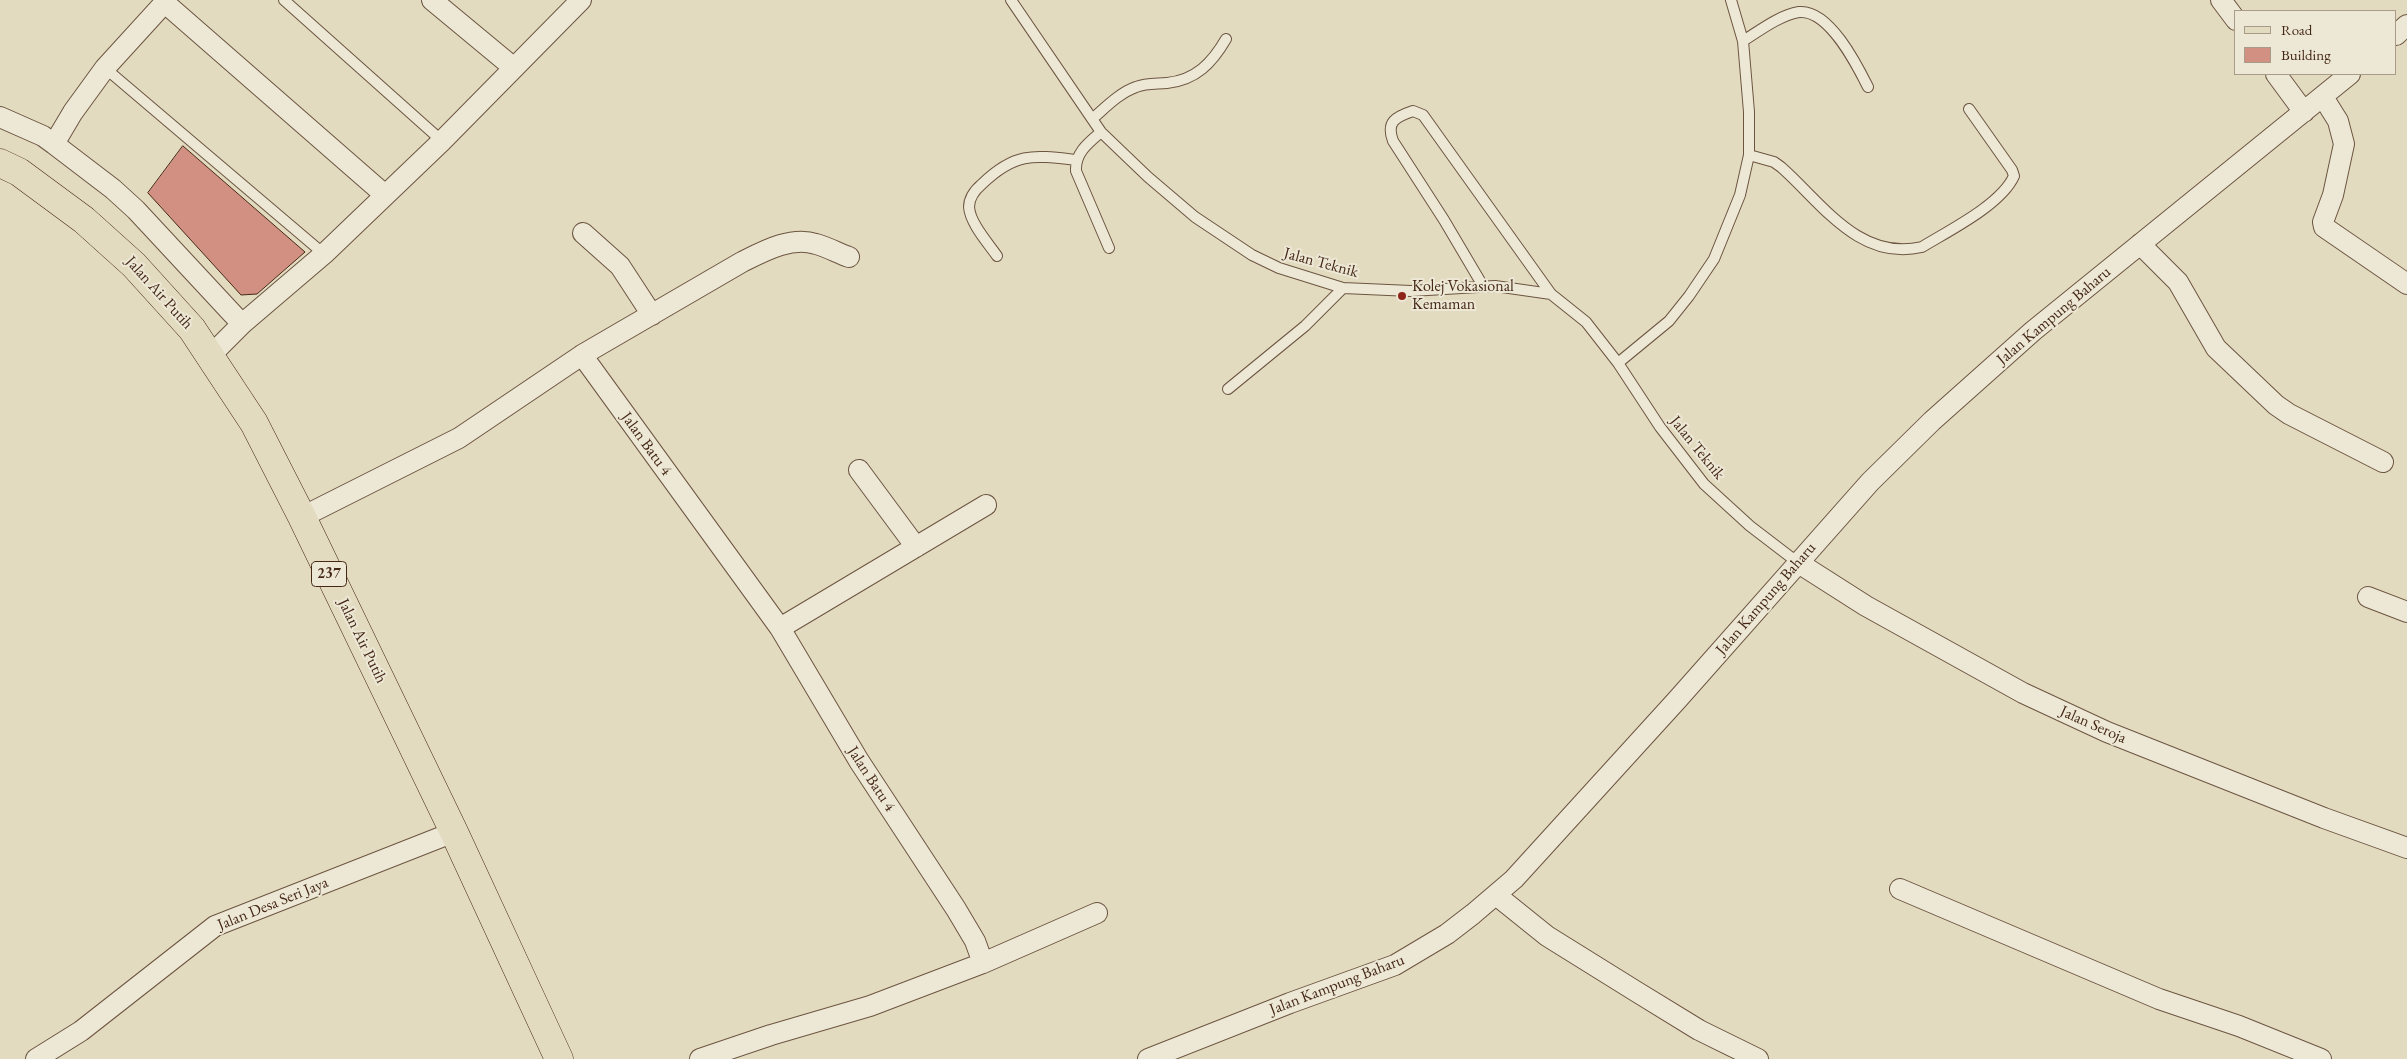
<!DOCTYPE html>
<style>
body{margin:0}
#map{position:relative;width:2407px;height:1059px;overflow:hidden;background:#e3dbc0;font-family:"EB Garamond",serif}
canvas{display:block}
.legend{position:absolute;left:2234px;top:10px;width:162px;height:65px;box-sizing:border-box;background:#ede8d6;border:1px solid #aa9b89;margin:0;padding:6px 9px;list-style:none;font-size:15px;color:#452815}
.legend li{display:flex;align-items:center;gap:10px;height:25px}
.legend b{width:25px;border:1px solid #aa9b89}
</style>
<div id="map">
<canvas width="2407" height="1059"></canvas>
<ul class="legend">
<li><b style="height:6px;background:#e3dbc0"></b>Road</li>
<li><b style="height:14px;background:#d29082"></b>Building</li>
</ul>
</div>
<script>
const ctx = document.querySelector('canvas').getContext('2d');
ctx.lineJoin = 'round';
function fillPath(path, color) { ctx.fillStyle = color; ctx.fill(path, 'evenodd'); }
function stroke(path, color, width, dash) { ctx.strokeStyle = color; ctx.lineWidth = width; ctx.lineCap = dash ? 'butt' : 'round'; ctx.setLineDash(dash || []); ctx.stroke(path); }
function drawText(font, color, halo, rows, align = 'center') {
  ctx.font = font + ' "EB Garamond",serif'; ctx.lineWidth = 4; ctx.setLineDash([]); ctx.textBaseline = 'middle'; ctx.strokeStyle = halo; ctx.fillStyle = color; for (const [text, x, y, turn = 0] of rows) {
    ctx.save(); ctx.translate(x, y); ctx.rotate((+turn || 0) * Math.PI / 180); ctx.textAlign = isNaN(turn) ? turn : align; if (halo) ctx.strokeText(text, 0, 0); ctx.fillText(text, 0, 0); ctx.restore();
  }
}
const building = new Path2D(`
 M 183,146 L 305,252 L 257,294 L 241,295 L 148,193 Z`);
fillPath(building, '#d29082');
stroke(building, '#452815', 1);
const lane = new Path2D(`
 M 284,0 L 442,141
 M 1011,0 L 1101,132 L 1148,177 L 1195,217 L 1252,255 L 1279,268 L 1343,288 L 1411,291 L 1495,286 L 1551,294 L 1586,322 L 1618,363 L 1660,427 L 1704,484 L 1750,526 L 1797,562
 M 1743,41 C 1759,31 1780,15 1799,12 C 1829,9 1857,65 1868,87
 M 105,68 L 324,254
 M 1092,119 C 1105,108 1119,93 1136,87 C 1146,83 1156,84 1167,83 C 1196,80 1212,63 1226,39
 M 1101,132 C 1088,143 1075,153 1076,171 L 1109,248
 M 1749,155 L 1774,162 L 1781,167 C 1821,202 1859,262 1922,247 C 1948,231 2001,205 2014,176 L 2012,170 L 1969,109
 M 997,256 C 988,243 970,223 969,207 C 969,197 975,190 982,184 C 1015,152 1033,155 1076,160
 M 1483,286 L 1444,220 L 1393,141 C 1386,122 1395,117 1413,111 L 1423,115 L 1551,294
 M 1618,363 L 1669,321 L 1689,296 L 1714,259 L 1740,195 L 1749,155 L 1749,112 L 1743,41 L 1731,0
 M 1228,389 L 1305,326 L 1343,288`);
const street = new Path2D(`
 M 432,0 L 514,68
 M 2221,0 L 2236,20
 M 165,3 L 385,195
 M 2396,35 L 2407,25
 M 2276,74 L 2304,112
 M 2323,97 L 2338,121 L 2344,144 L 2333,195 L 2323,222 L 2324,227 L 2407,284
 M 0,117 L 43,136 L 54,144 L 73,112 L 105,68 L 167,0
 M 54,144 L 113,189 L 136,210 L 242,324
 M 583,233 L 620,266 L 652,315
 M 2140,244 L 2178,282 L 2216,348 L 2276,405 L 2289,414 L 2383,462
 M 211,355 L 242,324 L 324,254 L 442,141 L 581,0
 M 582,355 L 780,628 L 859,761 L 956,909 L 975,941 L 983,963 L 870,1006 L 771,1035 L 700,1059
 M 859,470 L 916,547
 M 302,517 L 459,438 L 582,355 L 742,262 C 764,251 791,236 816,244 C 827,247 838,253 849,257
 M 1797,562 L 1866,606 L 2023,693 L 2107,732 L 2324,818 L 2407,848
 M 2368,597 L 2407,612
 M 780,628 L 986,505
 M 1900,889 L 2159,999 L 2239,1026 L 2321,1059
 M 1496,895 L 1547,936 L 1637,992 L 1699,1030 L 1758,1059
 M 983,963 L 1097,913
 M 36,1059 L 81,1031 L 215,926 L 454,832
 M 1148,1059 L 1290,1003 L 1395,965 L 1447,934 L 1473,914 L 1514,879 L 1677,700 L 1870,482 L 1932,421 L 2033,331 L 2350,74`);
const primary = new Path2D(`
 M 0,163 L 19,172 L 84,220 L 134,265 L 192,329 L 254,423 L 302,517 L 454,832 L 559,1059`);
stroke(lane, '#6c5540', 12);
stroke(street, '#6c5540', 22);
stroke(primary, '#452815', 29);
stroke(lane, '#ede8d6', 10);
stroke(street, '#ede8d6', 20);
stroke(primary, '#e3dbc0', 28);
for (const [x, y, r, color] of [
 [1402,296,5,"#8f2418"]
]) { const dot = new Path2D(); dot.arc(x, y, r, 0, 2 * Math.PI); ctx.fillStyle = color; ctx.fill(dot); stroke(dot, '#ede8d6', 2); }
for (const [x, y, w] of [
 [329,574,35]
]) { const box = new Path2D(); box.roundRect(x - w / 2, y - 12.5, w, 25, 4); ctx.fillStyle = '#ede8d6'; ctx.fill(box); stroke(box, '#452815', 1); }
drawText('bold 15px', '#452815', null, [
 ["237",329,574]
]);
drawText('16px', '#452815', '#ede8d6', [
 ["Jalan Teknik",1321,263,15],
 ["Jalan Air Putih",159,293,48],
 ["Jalan Kampung Baharu",2054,316,-40],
 ["Jalan Batu 4",646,444,54],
 ["Jalan Teknik",1697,448,51],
 ["Jalan Kampung Baharu",1766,599,-49],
 ["Jalan Air Putih",362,641,64],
 ["Jalan Seroja",2093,725,24],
 ["Jalan Batu 4",871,779,57],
 ["Jalan Desa Seri Jaya",273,904,-22],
 ["Jalan Kampung Baharu",1337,985,-21]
]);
drawText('16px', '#452815', '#ede8d6', [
 ["Kolej Vokasional",1412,287],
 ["Kemaman",1412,305]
], 'left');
</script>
